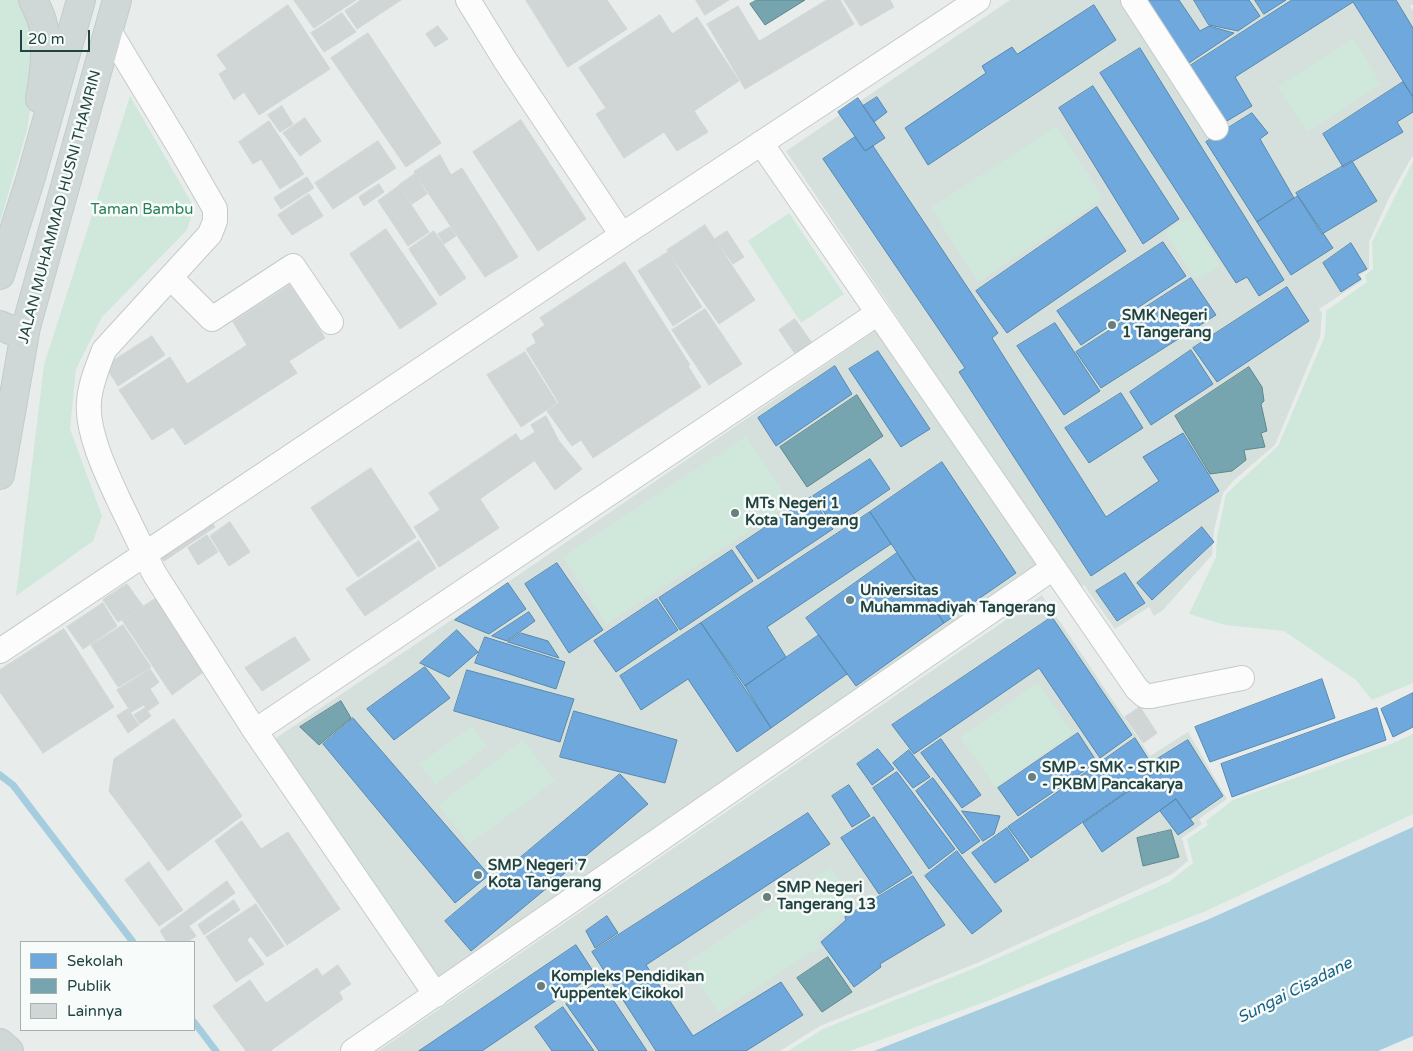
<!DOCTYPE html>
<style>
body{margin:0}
#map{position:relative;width:1413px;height:1051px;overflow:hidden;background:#e8edec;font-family:"Varela Round",sans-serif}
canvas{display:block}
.legend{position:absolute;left:20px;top:941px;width:175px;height:90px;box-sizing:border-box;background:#f7fbfa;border:1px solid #a2b2b0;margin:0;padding:6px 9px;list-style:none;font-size:15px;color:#224441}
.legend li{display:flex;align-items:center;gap:10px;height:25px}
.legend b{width:25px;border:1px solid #a2b2b0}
.scale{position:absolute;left:20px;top:30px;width:70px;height:22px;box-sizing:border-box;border:2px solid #224441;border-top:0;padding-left:6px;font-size:15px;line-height:18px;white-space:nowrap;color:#224441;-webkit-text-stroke:4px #f7fbfa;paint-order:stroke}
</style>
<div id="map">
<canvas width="1413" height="1051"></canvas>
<ul class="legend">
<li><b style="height:14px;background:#6fa8dc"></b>Sekolah</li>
<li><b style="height:14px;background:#76a5af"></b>Publik</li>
<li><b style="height:14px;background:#d0d6d5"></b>Lainnya</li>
</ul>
<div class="scale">20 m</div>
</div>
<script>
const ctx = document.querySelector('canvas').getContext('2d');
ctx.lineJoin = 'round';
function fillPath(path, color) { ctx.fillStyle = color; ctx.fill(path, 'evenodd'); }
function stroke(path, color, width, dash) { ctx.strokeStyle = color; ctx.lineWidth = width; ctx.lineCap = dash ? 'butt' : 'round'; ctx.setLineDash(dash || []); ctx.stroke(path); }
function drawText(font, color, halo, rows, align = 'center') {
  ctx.font = font + ' "Varela Round",sans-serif'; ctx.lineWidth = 5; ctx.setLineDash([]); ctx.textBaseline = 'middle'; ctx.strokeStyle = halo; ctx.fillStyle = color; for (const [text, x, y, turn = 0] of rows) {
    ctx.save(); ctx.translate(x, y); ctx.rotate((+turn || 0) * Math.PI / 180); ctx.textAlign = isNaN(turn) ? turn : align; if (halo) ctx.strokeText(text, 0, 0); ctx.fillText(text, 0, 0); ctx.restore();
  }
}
fillPath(new Path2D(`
 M 1010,0 L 1120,0 L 1170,79 L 1184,69 L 1140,0 L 1413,0 L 1413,4 L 1410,6 L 1413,11 L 1413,155 L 1390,196 L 1369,242 L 1369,269 L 1360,275 L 1363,280 L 1319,309 L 1322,313 L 1320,337 L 1275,445 L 1233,481 L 1223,493 L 1214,530 L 1212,555 L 1163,610 L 1154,616 L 1149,607 L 1115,629 L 1084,585 L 1079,588 L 786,151 Z
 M 876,330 L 1039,568 L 439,979 L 273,740 L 514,578 Z
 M 1042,595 L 1150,756 L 1188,732 L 1227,799 L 1199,819 L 1202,824 L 1182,838 L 1188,861 L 1172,874 L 977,963 L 820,1026 L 780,1051 L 378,1051 Z`), '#d5e0dd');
fillPath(new Path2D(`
 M 0,0 L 20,0 L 36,34 L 37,67 L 27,130 L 0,222 Z
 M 1353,38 L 1381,84 L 1307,132 L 1277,87 Z
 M 130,96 L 194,207 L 187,230 L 102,317 L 76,369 L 70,429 L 102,516 L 93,541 L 16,596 L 44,365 Z
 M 1056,126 L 1103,198 L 978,282 L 931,208 Z
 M 1413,161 L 1413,683 L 1372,700 L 1356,680 L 1284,631 L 1225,625 L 1189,614 L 1216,557 L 1217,537 L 1226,494 L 1278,446 L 1325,336 L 1326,311 L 1367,282 L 1365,275 L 1373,269 L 1372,242 Z
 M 789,213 L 844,294 L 801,323 L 748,241 Z
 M 1190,217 L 1220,265 L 1196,280 L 1165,232 Z
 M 746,436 L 790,504 L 607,624 L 563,557 Z
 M 1038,683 L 1073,733 L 995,787 L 960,737 Z
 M 472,726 L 487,746 L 436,785 L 419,764 Z
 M 1413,734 L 1413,814 L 1206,911 L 1135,939 L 990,1000 L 850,1051 L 788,1051 L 823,1029 L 980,966 L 1169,882 L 1193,863 L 1187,839 L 1208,825 L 1206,821 L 1233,800 L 1391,744 Z
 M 523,740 L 555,781 L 470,844 L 438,805 Z
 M 831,867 L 857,907 L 839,918 L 841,920 L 816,939 L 820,947 L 719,1012 L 685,964 Z`), '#d0e7db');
fillPath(new Path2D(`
 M 1413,827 L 1413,1036 L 1378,1051 L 874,1051 L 1207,920 Z`), '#a6cddf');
const schools = new Path2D(`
 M 1143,0 L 1179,0 L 1200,31 L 1209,26 L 1234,33 L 1186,65 Z
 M 1194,0 L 1249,0 L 1260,16 L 1238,31 L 1209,25 Z
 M 1255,0 L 1286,0 L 1264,14 Z
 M 1292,0 L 1396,0 L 1413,28 L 1413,97 L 1353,2 L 1235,77 L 1252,106 L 1217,127 L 1185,69 Z
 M 1094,5 L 1116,40 L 928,165 L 905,128 L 986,73 L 982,66 L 1012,47 L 1017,54 Z
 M 1140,48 L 1284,280 L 1259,296 L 1247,277 L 1236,283 L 1100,73 Z
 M 1403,82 L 1413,97 L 1413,112 L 1397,122 L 1403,132 L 1343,167 L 1323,134 Z
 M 1093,86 L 1179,219 L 1143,244 L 1059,108 Z
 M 877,97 L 887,112 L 874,122 L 863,106 Z
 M 858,98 L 885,138 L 865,151 L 838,112 Z
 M 1252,113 L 1268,133 L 1260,139 L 1294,198 L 1257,222 L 1206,142 Z
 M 855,137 L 865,151 L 873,146 L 998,333 L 992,338 L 1106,517 L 1159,481 L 1143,457 L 1183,433 L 1219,491 L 1091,576 L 959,372 L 965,368 L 823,159 Z
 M 1352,161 L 1377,201 L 1322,234 L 1296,193 Z
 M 1298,196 L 1333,248 L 1291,275 L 1257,222 Z
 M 1097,207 L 1126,251 L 1007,333 L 976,291 Z
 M 1163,242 L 1186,276 L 1081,345 L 1057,311 Z
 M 1351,243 L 1367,269 L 1357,274 L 1361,279 L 1341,292 L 1323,263 Z
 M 1191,278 L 1216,315 L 1101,388 L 1076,352 Z
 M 1287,287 L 1309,321 L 1217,382 L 1193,348 Z
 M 1055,323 L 1100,391 L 1064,415 L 1017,346 Z
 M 1191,350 L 1213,384 L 1151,425 L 1130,392 Z
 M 878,351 L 930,429 L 901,447 L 849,369 Z
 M 835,366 L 852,394 L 776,446 L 758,418 Z
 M 1121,393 L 1143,428 L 1089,463 L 1065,428 Z
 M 870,459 L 890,489 L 834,527 L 813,496 Z
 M 942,462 L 1016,573 L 944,623 L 870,512 Z
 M 811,497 L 833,529 L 758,579 L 736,547 Z
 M 870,512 L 891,544 L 767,627 L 786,657 L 745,686 L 701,623 Z
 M 1202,527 L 1214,542 L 1152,600 L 1137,583 Z
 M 732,550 L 753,581 L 680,630 L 659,598 Z
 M 897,553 L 944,623 L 856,686 L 806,618 Z
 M 557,563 L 603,630 L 569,653 L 525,584 Z
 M 1125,573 L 1145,603 L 1117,621 L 1096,591 Z
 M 508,583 L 526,609 L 489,634 L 455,620 Z
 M 657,599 L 678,630 L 616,672 L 594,641 Z
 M 529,612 L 535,621 L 507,641 L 492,636 Z
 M 1052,617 L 1132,735 L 1100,758 L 1039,668 L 914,754 L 892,725 Z
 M 701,623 L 771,728 L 737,752 L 688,679 L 641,710 L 620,676 Z
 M 457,630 L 478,652 L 449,677 L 420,663 Z
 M 521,633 L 548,641 L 559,658 L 508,642 Z
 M 819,635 L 847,674 L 771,728 L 745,686 Z
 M 485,637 L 565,662 L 556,689 L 475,663 Z
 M 425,667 L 450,698 L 394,740 L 367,709 Z
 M 467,670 L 574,699 L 560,742 L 454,711 Z
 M 1322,679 L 1335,718 L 1210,762 L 1195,727 Z
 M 1413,693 L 1413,727 L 1393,737 L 1381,709 Z
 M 1377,708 L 1386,740 L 1232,797 L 1221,764 Z
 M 574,711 L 677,740 L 665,783 L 560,757 Z
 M 353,718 L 489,875 L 455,903 L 323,744 Z
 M 1078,733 L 1097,762 L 1018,816 L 998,788 Z
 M 1135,738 L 1156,771 L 1031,858 L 1008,827 Z
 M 941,739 L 981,795 L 962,808 L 921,753 Z
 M 1188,740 L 1223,796 L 1190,819 L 1176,799 L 1102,852 L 1083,823 L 1160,769 L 1154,761 Z
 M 878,749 L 894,769 L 872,785 L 857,764 Z
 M 909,750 L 930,777 L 913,788 L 893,763 Z
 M 897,772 L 955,849 L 929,869 L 873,788 Z
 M 620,774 L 648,804 L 471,951 L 445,921 Z
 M 933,778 L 980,841 L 962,854 L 916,791 Z
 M 849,785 L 870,816 L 852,827 L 832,796 Z
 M 1176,799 L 1194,824 L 1178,835 L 1160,811 Z
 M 962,811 L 1000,816 L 994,834 L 983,841 Z
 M 808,813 L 830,844 L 646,965 L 693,1036 L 781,982 L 803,1015 L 746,1051 L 656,1051 L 592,952 Z
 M 874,817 L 912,873 L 879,894 L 841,838 Z
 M 1007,828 L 1029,860 L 995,883 L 972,853 Z
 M 957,851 L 1002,911 L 972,934 L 925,876 Z
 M 913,876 L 945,925 L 880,964 L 881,967 L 854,987 L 821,942 L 846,920 L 845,917 Z
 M 607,916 L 618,933 L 595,948 L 586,931 Z
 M 576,945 L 595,974 L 482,1051 L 419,1051 Z
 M 600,980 L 647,1051 L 599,1051 L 566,1004 Z
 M 563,1007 L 594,1051 L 552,1051 L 535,1027 Z`);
fillPath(schools, '#6fa8dc');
stroke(schools, '#588aae', 1);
const public = new Path2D(`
 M 757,0 L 805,0 L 765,25 L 750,4 Z
 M 1249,367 L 1262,387 L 1264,401 L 1261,404 L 1267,431 L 1261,433 L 1265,447 L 1244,450 L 1246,460 L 1232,471 L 1210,474 L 1175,416 Z
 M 857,395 L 883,436 L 807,487 L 780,447 Z
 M 341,701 L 351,718 L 319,745 L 300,727 Z
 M 1171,830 L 1179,857 L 1143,866 L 1137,838 Z
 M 828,957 L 852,992 L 822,1012 L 797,978 Z`);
fillPath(public, '#76a5af');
stroke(public, '#5d888e', 1);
stroke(new Path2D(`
 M 0,775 L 13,785 L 133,942
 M 194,1022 L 216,1051`), '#a6cddf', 7);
const building = new Path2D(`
 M 294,0 L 356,0 L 314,28 Z
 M 361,0 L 401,0 L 357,29 L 345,11 Z
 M 526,0 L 607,0 L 627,29 L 568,67 Z
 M 696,0 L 729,0 L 705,15 Z
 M 827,0 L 840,0 L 854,24 L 745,89 L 707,24 L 738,6 L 759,41 Z
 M 844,0 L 890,0 L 894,7 L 861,26 Z
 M 288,5 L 330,69 L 259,115 L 244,92 L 234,100 L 219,74 L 227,69 L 217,55 Z
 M 342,13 L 356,32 L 324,52 L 311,33 Z
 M 660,15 L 672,34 L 697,17 L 739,81 L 694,111 L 708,132 L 677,151 L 664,132 L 624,158 L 596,114 L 606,108 L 579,68 Z
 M 438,26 L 448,39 L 435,47 L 426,34 Z
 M 368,33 L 441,143 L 406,167 L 331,58 Z
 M 282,106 L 293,124 L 280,132 L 268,115 Z
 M 305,118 L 321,141 L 300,156 L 283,133 Z
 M 521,120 L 586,219 L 538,251 L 473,152 Z
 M 269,121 L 304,174 L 280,189 L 261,159 L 253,164 L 239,142 Z
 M 378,141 L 396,168 L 333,209 L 315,183 Z
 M 440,155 L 451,175 L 462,168 L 518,257 L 485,277 L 414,172 Z
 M 415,174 L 427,194 L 412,204 L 399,185 Z
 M 307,177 L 314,188 L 281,209 L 274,198 Z
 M 379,184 L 384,192 L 364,206 L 359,197 Z
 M 399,186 L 429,232 L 408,246 L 378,201 Z
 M 309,194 L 323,216 L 292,235 L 278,215 Z
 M 705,225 L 755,300 L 719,324 L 667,250 Z
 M 450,227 L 456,236 L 444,244 L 438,234 Z
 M 386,229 L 437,304 L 400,329 L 350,254 Z
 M 434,231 L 466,278 L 440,296 L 409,249 Z
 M 727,231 L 744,257 L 733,264 L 715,239 Z
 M 668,252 L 702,307 L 673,326 L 638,271 Z
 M 625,262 L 690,365 L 688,366 L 701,387 L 593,458 L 581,440 L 572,446 L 547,411 L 559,403 L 526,349 L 536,343 L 532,334 L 545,325 L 540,318 Z
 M 290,285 L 325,338 L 289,361 L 297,373 L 185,445 L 173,427 L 152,440 L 119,390 L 170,357 L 187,384 L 247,345 L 233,322 Z
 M 705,309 L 742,364 L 709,385 L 672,330 Z
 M 795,319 L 812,343 L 795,354 L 779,330 Z
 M 152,336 L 165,355 L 118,386 L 105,366 Z
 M 525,352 L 557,403 L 521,427 L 487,375 Z
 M 546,416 L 559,441 L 582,469 L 555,490 L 521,441 L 535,432 L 531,425 Z
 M 516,434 L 534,461 L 480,499 L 499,528 L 439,567 L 414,527 L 440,510 L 429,493 Z
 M 371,468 L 416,537 L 358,577 L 311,508 Z
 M 207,515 L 215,527 L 164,561 L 156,549 Z
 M 230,522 L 250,552 L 229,566 L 210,536 Z
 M 207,535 L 218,552 L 198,565 L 188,548 Z
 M 419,541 L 436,568 L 365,616 L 346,589 Z
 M 127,584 L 143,606 L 118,622 L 103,600 Z
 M 155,599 L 206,670 L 172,695 L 122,620 Z
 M 103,603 L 117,626 L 83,649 L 67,627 Z
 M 123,625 L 151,667 L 118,687 L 91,645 Z
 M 64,629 L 114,707 L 43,753 L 0,692 L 0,670 Z
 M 295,637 L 310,660 L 262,691 L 245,668 Z
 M 150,669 L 159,682 L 150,689 L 159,703 L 148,711 L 144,705 L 131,712 L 117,690 Z
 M 1140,707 L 1157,733 L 1143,743 L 1125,717 Z
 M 145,708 L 151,716 L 140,724 L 134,715 Z
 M 128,709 L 139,725 L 128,733 L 117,716 Z
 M 174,719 L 242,816 L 168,871 L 109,791 L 114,759 Z
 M 242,821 L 261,849 L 288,832 L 340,909 L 287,945 L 215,841 Z
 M 149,862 L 183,910 L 159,926 L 125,880 Z
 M 227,881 L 235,893 L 189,926 L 196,936 L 187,942 L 167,942 L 160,931 Z
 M 234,900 L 240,910 L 204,935 L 198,925 Z
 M 256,904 L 284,946 L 267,957 L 251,936 L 247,940 L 264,964 L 236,982 L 206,937 Z
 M 338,965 L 351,984 L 339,992 L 343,999 L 270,1051 L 246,1051 L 213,1006 L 250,980 L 266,1003 L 317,968 L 322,976 Z`);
fillPath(building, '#d0d6d5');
stroke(building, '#d0d6d5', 1);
const minor = new Path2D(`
 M 468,0 L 505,60 L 622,235
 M 1133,0 L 1216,128
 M 108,29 L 180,148 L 215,209 L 215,221 L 210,234 L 104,350 C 98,366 90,384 89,402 C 86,433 109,479 122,507 C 133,529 143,551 154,573 L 255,731
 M 761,143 L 1137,689 L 1145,696 L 1151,696 L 1242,678
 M 171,278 L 212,319 L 293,266 L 331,322
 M 0,651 L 622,235 L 978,0
 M 436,995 L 255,731 L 878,313
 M 353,1051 L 1053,568`);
const major = new Path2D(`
 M 33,0 C 38,10 43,20 44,30 C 47,52 44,77 40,99
 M 0,275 L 31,177 L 81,0
 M 0,325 L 10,330 L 26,327
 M 0,475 L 26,327 L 117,0
 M 0,1043 L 9,1051`);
stroke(minor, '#c5cac9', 26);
stroke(major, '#c2cccb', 30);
stroke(minor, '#fcfcfc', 24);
stroke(major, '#cfd8d7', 28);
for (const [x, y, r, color] of [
 [1112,325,5,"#677f7d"],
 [735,513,5,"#677f7d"],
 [850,600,5,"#677f7d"],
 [1032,777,5,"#677f7d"],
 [478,875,5,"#677f7d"],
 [767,897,5,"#677f7d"],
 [541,986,5,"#677f7d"]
]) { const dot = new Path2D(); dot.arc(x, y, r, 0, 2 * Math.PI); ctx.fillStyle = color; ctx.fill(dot); stroke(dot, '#f7fbfa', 2); }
drawText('15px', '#224441', '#f7fbfa', [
 ["JALAN MUHAMMAD HUSNI THAMRIN",60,207,-75]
]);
drawText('15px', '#277f58', '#f7fbfa', [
 ["Taman Bambu",142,210]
]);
drawText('bold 15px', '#224441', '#f7fbfa', [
 ["SMK Negeri",1122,316],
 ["1 Tangerang",1122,333],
 ["MTs Negeri 1",745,504],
 ["Kota Tangerang",745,521],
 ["Universitas",860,591],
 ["Muhammadiyah Tangerang",860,608],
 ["SMP - SMK - STKIP",1042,768],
 ["- PKBM Pancakarya",1042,785],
 ["SMP Negeri 7",488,866],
 ["Kota Tangerang",488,883],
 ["SMP Negeri",777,888],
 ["Tangerang 13",777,905],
 ["Kompleks Pendidikan",551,977],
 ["Yuppentek Cikokol",551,994]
], 'left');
drawText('italic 16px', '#156187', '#f7fbfa', [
 ["Sungai Cisadane",1295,991,-27]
]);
</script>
